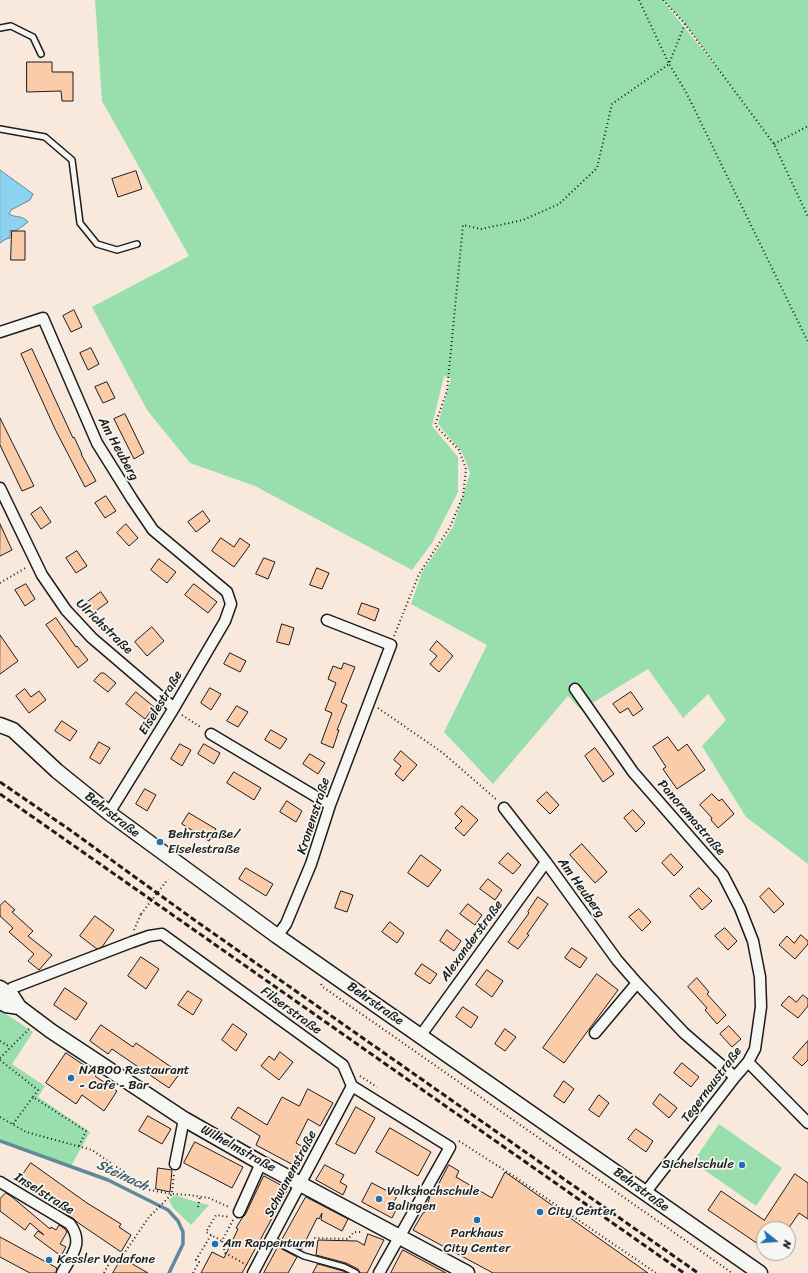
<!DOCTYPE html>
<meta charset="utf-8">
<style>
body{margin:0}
#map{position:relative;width:808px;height:1273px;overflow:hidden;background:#f8e9dc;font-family:Sriracha,sans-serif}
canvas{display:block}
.north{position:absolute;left:756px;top:1221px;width:40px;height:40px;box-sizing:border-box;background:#f6f6f2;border:1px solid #9f9f9c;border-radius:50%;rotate:107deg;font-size:11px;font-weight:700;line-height:16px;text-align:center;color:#1c1c1c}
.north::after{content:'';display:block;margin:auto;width:14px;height:18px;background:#1f6fb2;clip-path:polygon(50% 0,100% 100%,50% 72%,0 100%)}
</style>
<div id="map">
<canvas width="808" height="1273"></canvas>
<div class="north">N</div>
</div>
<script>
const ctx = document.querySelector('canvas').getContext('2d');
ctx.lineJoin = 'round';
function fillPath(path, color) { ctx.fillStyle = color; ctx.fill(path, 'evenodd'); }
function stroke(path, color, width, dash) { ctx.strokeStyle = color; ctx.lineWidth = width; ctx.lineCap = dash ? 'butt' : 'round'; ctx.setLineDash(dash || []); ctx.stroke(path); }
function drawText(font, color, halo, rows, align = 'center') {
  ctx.font = font + ' Sriracha,sans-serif'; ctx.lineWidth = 3.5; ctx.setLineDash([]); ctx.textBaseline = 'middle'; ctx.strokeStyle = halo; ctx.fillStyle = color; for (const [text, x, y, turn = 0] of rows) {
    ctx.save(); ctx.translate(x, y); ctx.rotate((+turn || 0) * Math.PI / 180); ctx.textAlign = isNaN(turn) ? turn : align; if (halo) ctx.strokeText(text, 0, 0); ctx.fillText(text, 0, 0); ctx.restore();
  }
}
fillPath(new Path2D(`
 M 95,0 L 662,0 L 724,76 L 685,24 L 663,0 L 808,0 L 808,864 L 746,817 L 702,746 L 726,720 L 708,694 L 683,718 L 648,669 L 581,710 L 568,696 L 493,784 L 444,732 L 487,645 L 411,604 L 422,572 L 453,527 L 470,473 L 462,452 L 438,424 L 451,378 L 444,376 L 432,426 L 458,457 L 458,492 L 432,543 L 412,570 L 255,486 L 190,463 L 147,410 L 92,307 L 189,256 L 102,101 Z
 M 0,1010 L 33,1032 L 12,1064 L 45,1086 L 38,1097 L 90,1132 L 71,1166 L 0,1141 Z
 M 719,1124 L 782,1168 L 756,1206 L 693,1162 Z
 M 175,1195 L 193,1201 L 209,1205 L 191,1225 L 173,1208 L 169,1200 Z`), '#98dfad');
const water = new Path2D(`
 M 0,170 L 33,194 L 30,200 L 11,210 L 9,214 C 15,218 23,215 28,222 L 23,226 L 15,231 L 10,230 L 10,238 L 6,239 L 0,243 Z`);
fillPath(water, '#8dd2ef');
stroke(water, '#60899b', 1);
stroke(new Path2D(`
 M 0,1141 L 108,1180 L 168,1210 L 178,1221 L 183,1232 L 183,1244 L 169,1273`), '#60899b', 3.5);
const building = new Path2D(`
 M 27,62 L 52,62 L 52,72 L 73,72 L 73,101 L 62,101 L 61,91 L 27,92 Z
 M 136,171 L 142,189 L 118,197 L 112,179 Z
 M 12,231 L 25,231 L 25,260 L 11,260 Z
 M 74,310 L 82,327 L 71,332 L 63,316 Z
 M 91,348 L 99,364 L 88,370 L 80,353 Z
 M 32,349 L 73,438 L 74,437 L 82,454 L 81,454 L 96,481 L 85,487 L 55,429 L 21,354 Z
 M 107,382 L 115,398 L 103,403 L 95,387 Z
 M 125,414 L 144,453 L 134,459 L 114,419 Z
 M 0,418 L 34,486 L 22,491 L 0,445 Z
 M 106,496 L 116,511 L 105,518 L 95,503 Z
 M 41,507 L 51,522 L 41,529 L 31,514 Z
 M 203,511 L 210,521 L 196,532 L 188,522 Z
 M 0,524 L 12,550 L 0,556 Z
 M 126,524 L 138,538 L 129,546 L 117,533 Z
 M 221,538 L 234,547 L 240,538 L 250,545 L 234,567 L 212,551 Z
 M 77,551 L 87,566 L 76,573 L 66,558 Z
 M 264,558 L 275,562 L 268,579 L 256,574 Z
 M 159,559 L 176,572 L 167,583 L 151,570 Z
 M 317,568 L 329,573 L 322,589 L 310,585 Z
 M 26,584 L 35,599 L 25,606 L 15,590 Z
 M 194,584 L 217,602 L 208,613 L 185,595 Z
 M 101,592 L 108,602 L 93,613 L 86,603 Z
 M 362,603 L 379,609 L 375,621 L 358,614 Z
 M 56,618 L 76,647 L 77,646 L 88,660 L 78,668 L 46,625 Z
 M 282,624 L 294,628 L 289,645 L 277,642 Z
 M 152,627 L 164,641 L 147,656 L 135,642 Z
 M 0,635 L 18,661 L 0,674 Z
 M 437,641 L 453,656 L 439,672 L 430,664 L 437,656 L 430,650 Z
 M 230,653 L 246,661 L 240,672 L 224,664 Z
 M 344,663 L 355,667 L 341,702 L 347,705 L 337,730 L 339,730 L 333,748 L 321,743 L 332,713 L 325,710 L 336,683 L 328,679 L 333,666 L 341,669 Z
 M 101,673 L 104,673 L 116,683 L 108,692 L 94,681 Z
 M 210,688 L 221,694 L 211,710 L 201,703 Z
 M 25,689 L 31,697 L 39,691 L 46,700 L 29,713 L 16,696 Z
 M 136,692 L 154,707 L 145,719 L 126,704 Z
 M 631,692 L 643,709 L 633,716 L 628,708 L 620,713 L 613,704 Z
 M 237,706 L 248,712 L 238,727 L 227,721 Z
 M 62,721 L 77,731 L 70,741 L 55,731 Z
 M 271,730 L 287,739 L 280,749 L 265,740 Z
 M 668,737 L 678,751 L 687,744 L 705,770 L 677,789 L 663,769 L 666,767 L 653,747 Z
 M 99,742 L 110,748 L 100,764 L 90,758 Z
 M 180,744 L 191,750 L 182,766 L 171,759 Z
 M 204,744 L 220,753 L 214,764 L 198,754 Z
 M 595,748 L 614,774 L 603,782 L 585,756 Z
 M 401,751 L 417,765 L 403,781 L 395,774 L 401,766 L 394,760 Z
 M 310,754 L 325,763 L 318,774 L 303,764 Z
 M 234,772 L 261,788 L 254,800 L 227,783 Z
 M 145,789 L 156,795 L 147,811 L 136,804 Z
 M 547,792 L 559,805 L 550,814 L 537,801 Z
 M 712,794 L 719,801 L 722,799 L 734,814 L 718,828 L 711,820 L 712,818 L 700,805 Z
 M 287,801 L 302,811 L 296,822 L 280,812 Z
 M 462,806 L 478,820 L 464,836 L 455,828 L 462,821 L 455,814 Z
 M 633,810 L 645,823 L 636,832 L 624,818 Z
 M 189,813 L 216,829 L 209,841 L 182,824 Z
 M 582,844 L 607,872 L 595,883 L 570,855 Z
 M 508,853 L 521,865 L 513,874 L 499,863 Z
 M 671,854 L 683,867 L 674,876 L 662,863 Z
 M 421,855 L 441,870 L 428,887 L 408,873 Z
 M 246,868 L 273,884 L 266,896 L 239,879 Z
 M 488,879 L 502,890 L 495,900 L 480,889 Z
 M 699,888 L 712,901 L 702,910 L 690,896 Z
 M 769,888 L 784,904 L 774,913 L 760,897 Z
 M 341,891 L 353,895 L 347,912 L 335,908 Z
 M 538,897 L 548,904 L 527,934 L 529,935 L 518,949 L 508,942 L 529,913 L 528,912 Z
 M 5,901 L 15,910 L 12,912 L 33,931 L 28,936 L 52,955 L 39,970 L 28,961 L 34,954 L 9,932 L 13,928 L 0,916 L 0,906 Z
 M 468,904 L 482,915 L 475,925 L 460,914 Z
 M 639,909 L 651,922 L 642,931 L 629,917 Z
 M 95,916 L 114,930 L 102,947 L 97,949 L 80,936 Z
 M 390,922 L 404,933 L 397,943 L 382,932 Z
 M 725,928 L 737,941 L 728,950 L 715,936 Z
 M 447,930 L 461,941 L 454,951 L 440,941 Z
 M 801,935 L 808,941 L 808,944 L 795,959 L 779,945 L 787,936 L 794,943 Z
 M 572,948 L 587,958 L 580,968 L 565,958 Z
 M 141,957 L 159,969 L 146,989 L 128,976 Z
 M 422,964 L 437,974 L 430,984 L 415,974 Z
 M 487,970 L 503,981 L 492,997 L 476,985 Z
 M 597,974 L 618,990 L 564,1063 L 543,1048 Z
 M 697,978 L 709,992 L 707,994 L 726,1015 L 717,1024 L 705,1010 L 707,1008 L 688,987 Z
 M 65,988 L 87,1003 L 76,1020 L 54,1005 Z
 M 188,991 L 202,1000 L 193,1015 L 178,1005 Z
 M 803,995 L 808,999 L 808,1006 L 798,1018 L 781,1005 L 789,996 L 796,1002 Z
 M 463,1007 L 478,1017 L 471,1028 L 456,1017 Z
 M 233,1024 L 247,1034 L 236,1051 L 222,1040 Z
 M 101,1025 L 133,1047 L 136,1043 L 180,1073 L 169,1088 L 112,1049 L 108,1054 L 90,1041 Z
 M 729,1026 L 741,1039 L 732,1047 L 720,1034 Z
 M 505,1029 L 516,1037 L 505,1051 L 495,1044 Z
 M 808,1041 L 808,1060 L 802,1066 L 793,1058 Z
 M 280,1052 L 293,1062 L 279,1080 L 261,1066 L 269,1056 L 274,1060 Z
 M 66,1053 L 97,1074 L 95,1076 L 117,1091 L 104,1111 L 82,1095 L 76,1104 L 46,1083 Z
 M 682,1063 L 699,1077 L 691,1087 L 674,1073 Z
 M 564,1081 L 574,1089 L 564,1103 L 554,1096 Z
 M 308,1089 L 333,1103 L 320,1126 L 308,1119 L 296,1143 L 307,1149 L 297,1167 L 256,1145 L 260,1136 L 231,1118 L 238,1107 L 267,1125 L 282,1097 L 299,1106 Z
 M 660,1094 L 677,1108 L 669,1118 L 653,1104 Z
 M 599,1095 L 609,1103 L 599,1117 L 589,1110 Z
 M 356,1107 L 375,1118 L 355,1154 L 336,1144 Z
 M 148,1116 L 171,1129 L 162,1144 L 139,1131 Z
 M 390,1128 L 431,1152 L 418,1176 L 376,1152 Z
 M 636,1129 L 653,1141 L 646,1152 L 628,1139 Z
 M 195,1142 L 243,1167 L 232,1188 L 184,1163 Z
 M 31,1163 L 87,1203 L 121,1224 L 119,1227 L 131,1235 L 121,1252 L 77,1222 L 74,1219 L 66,1214 L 68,1211 L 21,1177 Z
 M 325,1165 L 344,1175 L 340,1182 L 347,1186 L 343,1195 L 316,1180 Z
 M 449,1165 L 459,1171 L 456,1177 L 492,1198 L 505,1172 L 648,1273 L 493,1273 L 413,1230 L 423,1213 L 425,1212 L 430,1196 L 434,1191 L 441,1188 L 439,1184 Z
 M 158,1168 L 172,1170 L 170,1192 L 156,1189 Z
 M 795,1174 L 808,1183 L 808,1219 L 799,1213 L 788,1229 L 764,1229 L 764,1248 L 708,1210 L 721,1191 L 764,1220 Z
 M 264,1176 L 288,1189 L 242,1273 L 201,1273 L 212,1252 L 224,1258 L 238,1229 L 236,1228 L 242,1218 L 245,1215 Z
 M 372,1183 L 397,1196 L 392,1205 L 397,1208 L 392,1218 L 362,1202 Z
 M 6,1193 L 12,1197 L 50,1229 L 51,1227 L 56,1230 L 59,1225 L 65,1229 L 67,1232 L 60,1244 L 66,1247 L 61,1256 L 34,1236 L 38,1231 L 44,1235 L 30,1223 L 25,1230 L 0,1211 L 0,1199 Z
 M 306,1197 L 348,1219 L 342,1231 L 321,1220 L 322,1213 L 319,1219 L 317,1218 L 301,1250 L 282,1240 Z
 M 368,1234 L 384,1240 L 367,1273 L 360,1273 L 358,1269 L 346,1263 L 316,1255 L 318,1240 L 357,1241 L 364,1245 Z
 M 0,1237 L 57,1268 L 56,1273 L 30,1273 L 0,1257 Z
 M 278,1247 L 297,1257 L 288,1273 L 264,1273 Z
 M 403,1250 L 446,1273 L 391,1273 Z
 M 122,1258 L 148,1273 L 113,1273 Z
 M 318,1264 L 343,1271 L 347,1273 L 313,1273 Z`);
fillPath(building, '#fbccaa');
stroke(building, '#1c1c1c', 1);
const lane = new Path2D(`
 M 0,28 L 11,26 L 33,37 L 41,54
 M 0,129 L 45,137 L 72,160 L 80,223 L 97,244 L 117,250 L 137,244
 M 271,1239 L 304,1256 L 344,1267 L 356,1273`);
const street = new Path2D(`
 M 0,332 L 43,318 L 97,443 L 132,499 L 153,530 L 227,592 L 231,604 L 225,621 L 174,708 L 109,813
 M 0,488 L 42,575 L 66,610 L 92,638 L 174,708
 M 575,689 L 633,772 L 723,875 L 740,908 L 753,941 L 760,977 L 761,1007 L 755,1049 L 748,1062 L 735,1077 L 645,1193
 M 211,734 L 330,805
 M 504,808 L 546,862 L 617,960 L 637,983 L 684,1033 L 735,1077
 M 277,936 L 286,924 L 311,864 L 330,805 L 391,645 L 327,620
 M 8,993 L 12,988 L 132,942 L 149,936 L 162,934 L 343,1065 L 352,1086 L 450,1147 L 379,1273
 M 595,1033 L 637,983
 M 421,1035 L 546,862
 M 748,1062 L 808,1123
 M 175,1164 L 184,1119
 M 0,1182 L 70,1224 C 84,1243 72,1255 62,1273
 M 239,1212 L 261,1163
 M 253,1273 L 352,1086`);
const secondary = new Path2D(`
 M 0,725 L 13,730 L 57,771 L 109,813 L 277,936 L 760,1273
 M 0,988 L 12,996 L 19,1007 L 51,1031 L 184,1119 L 261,1163 L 467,1273
 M 0,1001 L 6,1005 L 19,1007`);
stroke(lane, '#1c1c1c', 8);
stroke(street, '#1c1c1c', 13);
stroke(secondary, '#1c1c1c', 17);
stroke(new Path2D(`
 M 663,0 L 685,24 L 774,144 L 808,217
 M 685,24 L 669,64 L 686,92 L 808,342
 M 774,144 L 808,126
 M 0,583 L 27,567
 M 394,636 L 419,574 L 450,527 L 463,496 L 466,469 L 459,450 L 435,425 L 447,391 L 463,225 L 481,229 L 523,220 L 559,204 L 597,168 L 612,104 L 669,64 L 639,0
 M 378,708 L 443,753 L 497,800
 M 182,715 L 202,728
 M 134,930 L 141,914
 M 321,984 L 323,987 L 732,1273
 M 0,1041 L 10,1047
 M 0,1058 L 29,1029
 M 0,1060 L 38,1090 L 33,1097
 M 360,1076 L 377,1087
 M 0,1117 L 26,1132 L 92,1150 L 150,1190 L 172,1194 L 189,1195 L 209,1198 L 229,1207
 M 13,1124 L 33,1097 L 86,1131 L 79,1146
 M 459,1141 L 515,1177 L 656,1273
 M 198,1207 L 200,1197
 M 233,1220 L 222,1241 L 225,1253 L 247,1265
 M 211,1235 L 206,1232 L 216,1215 L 229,1217
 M 308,1248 L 314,1238 L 348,1239 L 354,1232 L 362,1232
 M 104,1273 C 109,1264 111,1257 123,1255 L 149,1217 L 172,1194 L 174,1174
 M 193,1273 L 199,1262 L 196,1260 L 211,1235 L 222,1241`), '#1c1c1c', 2, [1, 3]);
stroke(lane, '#f6f6f2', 5);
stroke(street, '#f6f6f2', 10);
stroke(secondary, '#f6f6f2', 14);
stroke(new Path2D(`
 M 0,782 L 70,830 L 193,919 L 698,1273
 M 0,794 L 684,1273`), '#1c1c1c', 3, [6, 3]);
stroke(new Path2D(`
 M 141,914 L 168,879`), '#1c1c1c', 2, [1, 3]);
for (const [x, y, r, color] of [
 [160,842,4,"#1f6fb2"],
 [71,1078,4,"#1f6fb2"],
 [742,1165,4,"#1f6fb2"],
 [379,1199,4,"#1f6fb2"],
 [540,1212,4,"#1f6fb2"],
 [477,1220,4,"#1f6fb2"],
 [215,1244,4,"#1f6fb2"],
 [49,1260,4,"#1f6fb2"]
]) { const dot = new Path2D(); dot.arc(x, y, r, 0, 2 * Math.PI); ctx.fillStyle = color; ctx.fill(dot); stroke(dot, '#f6f6f2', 1.5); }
drawText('13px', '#1c1c1c', '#f6f6f2', [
 ["Am Heuberg",118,449,61],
 ["Ulrichstraße",104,627,44],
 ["Eiselestraße",161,703,-59],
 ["Behrstraße",112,815,38],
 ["Kronenstraße",314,816,-72],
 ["Panoramastraße",691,818,49],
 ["Am Heuberg",581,888,54],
 ["Alexanderstraße",472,941,-54],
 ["Behrstraße",375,1004,35],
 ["Filserstraße",291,1011,36],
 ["Tegernaustraße",712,1085,-53],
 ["Wilhelmstraße",238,1149,29],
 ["Schwanenstraße",291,1174,-62],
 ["Behrstraße",641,1190,36],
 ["Inselstraße",44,1194,32]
]);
drawText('13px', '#1c1c1c', '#f6f6f2', [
 ["Behrstraße/",168,835],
 ["Eiselestraße",168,850],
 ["NABOO Restaurant",79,1071],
 ["- Cafe - Bar",79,1086],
 ["Sichelschule",734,1165,"right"],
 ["Volkshochschule",387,1192],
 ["Balingen",387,1207],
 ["City Center",548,1212],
 ["Parkhaus",477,1234,"center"],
 ["City Center",477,1249,"center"],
 ["Am Rappenturm",223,1244],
 ["Kessler Vodafone",57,1260]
], 'left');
drawText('italic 14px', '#445c66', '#f6f6f2', [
 ["Steinach",122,1176,25]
]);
</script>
